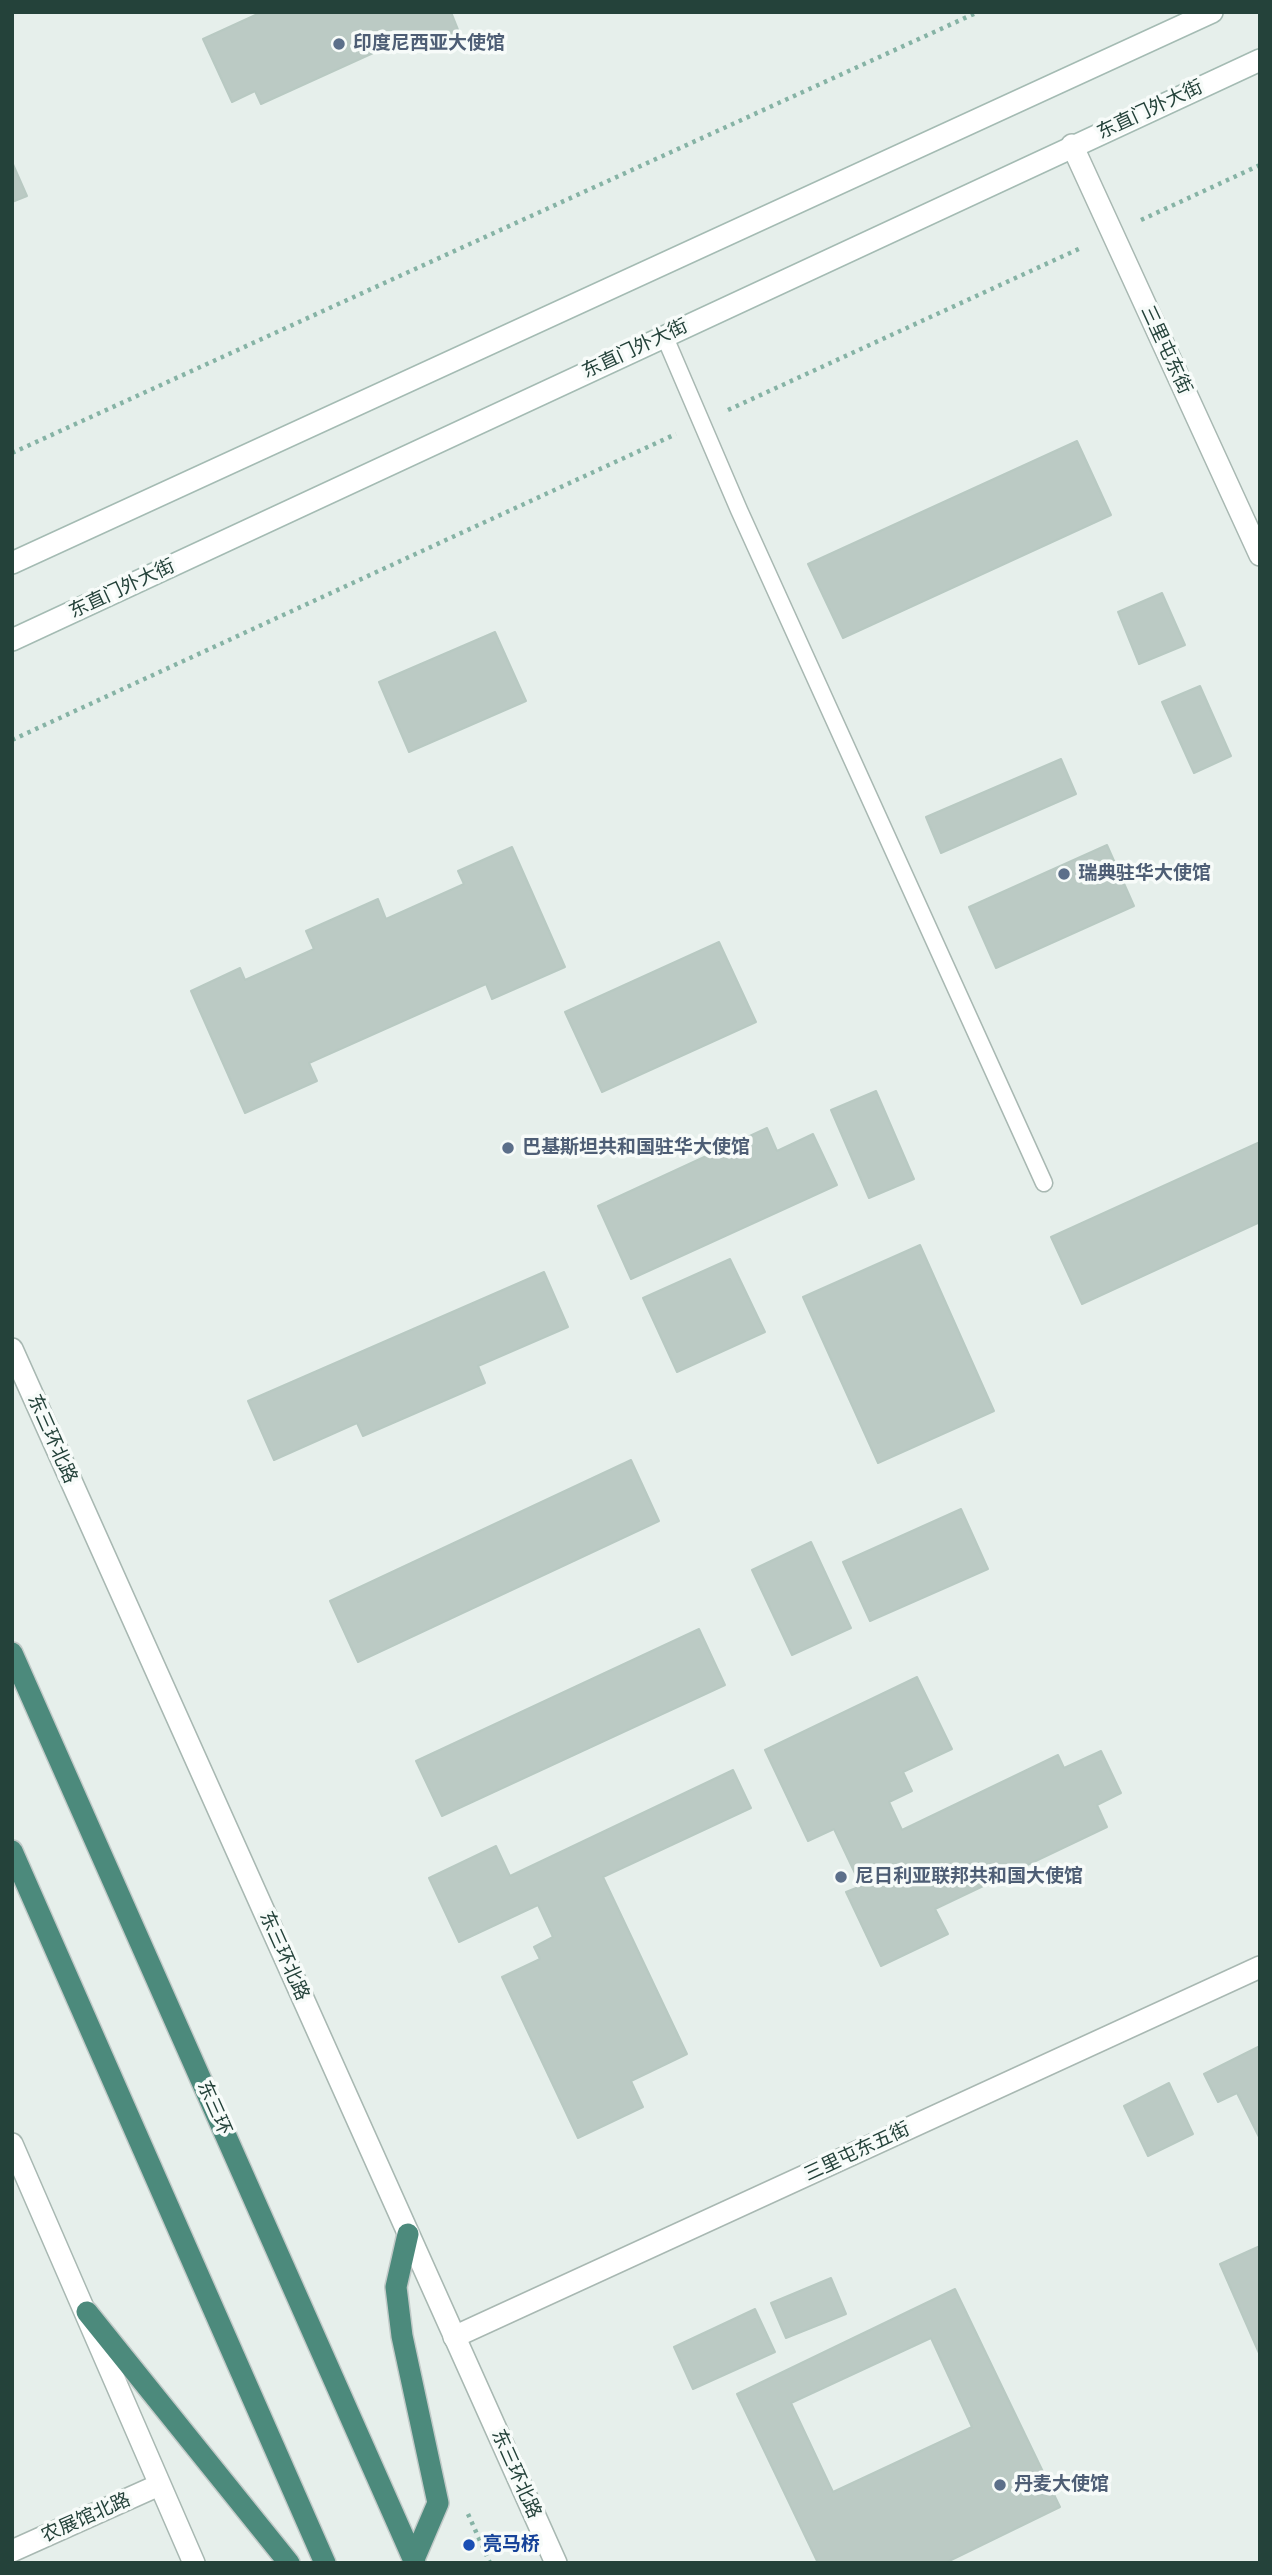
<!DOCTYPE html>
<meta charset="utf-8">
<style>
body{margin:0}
#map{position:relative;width:1272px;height:2575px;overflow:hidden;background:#e6efeb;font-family:Rubik,sans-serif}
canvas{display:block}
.frame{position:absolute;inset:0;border:14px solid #24423a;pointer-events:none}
</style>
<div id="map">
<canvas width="1272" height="2575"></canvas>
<div class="frame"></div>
</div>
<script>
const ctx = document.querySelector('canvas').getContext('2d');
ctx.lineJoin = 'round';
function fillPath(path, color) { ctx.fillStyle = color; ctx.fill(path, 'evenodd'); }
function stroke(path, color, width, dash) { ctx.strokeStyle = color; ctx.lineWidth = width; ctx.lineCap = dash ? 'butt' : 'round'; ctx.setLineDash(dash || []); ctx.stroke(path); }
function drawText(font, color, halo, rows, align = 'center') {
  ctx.font = font + ' Rubik,"Noto Sans SC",sans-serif'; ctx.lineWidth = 7; ctx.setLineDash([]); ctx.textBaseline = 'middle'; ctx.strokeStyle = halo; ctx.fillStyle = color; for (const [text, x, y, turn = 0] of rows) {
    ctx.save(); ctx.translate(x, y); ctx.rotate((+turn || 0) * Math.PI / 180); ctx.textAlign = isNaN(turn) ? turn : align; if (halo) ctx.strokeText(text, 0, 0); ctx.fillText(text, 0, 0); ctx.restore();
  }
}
const building = new Path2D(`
 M 262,12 L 451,12 L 459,32 L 422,49 L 415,34 L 261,104 L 255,91 L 232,102 L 203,39 Z
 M 12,162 L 27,196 L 12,202 Z
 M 1077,441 L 1111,515 L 843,638 L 808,564 Z
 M 1162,593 L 1185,645 L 1139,664 L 1118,612 Z
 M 495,632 L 526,701 L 409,752 L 379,682 Z
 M 1200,686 L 1231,756 L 1194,773 L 1162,702 Z
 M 1061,759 L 1076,794 L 941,853 L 926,817 Z
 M 1107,845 L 1134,906 L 996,968 L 969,907 Z
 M 512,847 L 565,967 L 492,999 L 486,984 L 309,1063 L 317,1081 L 245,1113 L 191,991 L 240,968 L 245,980 L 314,949 L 306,931 L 378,899 L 386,919 L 464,884 L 458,871 Z
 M 719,942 L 756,1022 L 602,1092 L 565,1012 Z
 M 876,1091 L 914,1179 L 869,1198 L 831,1110 Z
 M 767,1128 L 777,1151 L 813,1134 L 837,1185 L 631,1279 L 598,1206 Z
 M 1260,1142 L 1260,1222 L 1082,1304 L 1051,1237 Z
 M 920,1245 L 994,1411 L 878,1463 L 803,1297 Z
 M 730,1259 L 765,1332 L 677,1372 L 643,1298 Z
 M 544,1272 L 568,1327 L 478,1366 L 485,1383 L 363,1436 L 357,1423 L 274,1460 L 248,1401 Z
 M 631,1460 L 659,1521 L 358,1662 L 330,1601 Z
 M 961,1509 L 988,1569 L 870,1621 L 843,1562 Z
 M 811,1542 L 851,1628 L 792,1655 L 752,1570 Z
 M 699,1629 L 725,1685 L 442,1816 L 416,1761 Z
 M 917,1677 L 952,1749 L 903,1772 L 912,1791 L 889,1802 L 902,1830 L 1058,1755 L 1064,1768 L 1101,1751 L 1121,1793 L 1097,1805 L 1107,1827 L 935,1909 L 948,1934 L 881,1966 L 846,1892 L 861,1886 L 834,1829 L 808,1841 L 765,1750 Z
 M 733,1770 L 751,1808 L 603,1877 L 687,2054 L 631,2081 L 643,2107 L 578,2138 L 502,1977 L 540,1959 L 534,1947 L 553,1937 L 538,1905 L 459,1942 L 429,1878 L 496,1846 L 510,1876 Z
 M 1260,2046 L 1260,2139 L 1237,2093 L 1218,2102 L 1204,2074 Z
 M 1169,2083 L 1193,2134 L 1148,2156 L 1124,2106 Z
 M 1260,2246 L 1260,2353 L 1259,2353 L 1220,2264 Z
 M 831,2278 L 846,2314 L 786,2338 L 771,2303 Z
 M 955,2289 L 1060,2507 L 945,2563 L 818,2563 L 737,2394 ZM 931,2338 L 972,2427 L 833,2492 L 791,2403 Z
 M 755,2309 L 775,2352 L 693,2389 L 674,2347 Z`);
fillPath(building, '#bbcac4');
stroke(building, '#b8c9c2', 2);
const service = new Path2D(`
 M 664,335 L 739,510 L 1044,1183`);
const minor = new Path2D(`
 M 1072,145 L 1260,555
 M 454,2337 L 1260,1967`);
const tertiary = new Path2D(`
 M 12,1349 L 556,2563
 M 12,2144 L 194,2563
 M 12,2551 L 159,2485`);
const secondary = new Path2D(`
 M 12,563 L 1212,12
 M 12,640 L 1260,60`);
const trunk = new Path2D(`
 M 12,1653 L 415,2563
 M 12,1851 L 325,2563
 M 408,2234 L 396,2287 L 402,2336 L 438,2503 L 414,2559
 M 87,2312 L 289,2563`);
stroke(service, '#a8b8b2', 19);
stroke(minor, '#a8b8b2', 24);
stroke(tertiary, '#a8b8b2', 24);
stroke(secondary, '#a4bbb3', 24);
stroke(trunk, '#c2cac8', 24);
stroke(new Path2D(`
 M 1141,220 L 1260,165
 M 728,410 L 1083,247
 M 12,453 L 978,12
 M 12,740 L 676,434
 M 468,2514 L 490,2563`), '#86b3a5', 4.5, [3.5, 5]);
stroke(service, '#fff', 16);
stroke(minor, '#fff', 21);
stroke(tertiary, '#fff', 21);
stroke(secondary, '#fff', 21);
stroke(trunk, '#4c8a7c', 21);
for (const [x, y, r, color] of [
 [339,44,7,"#5c6f8a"],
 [1064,874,7,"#5c6f8a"],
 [508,1148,7,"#5c6f8a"],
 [841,1877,7,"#5c6f8a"],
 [1000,2485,7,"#5c6f8a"],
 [469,2545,7,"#1a4fb4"]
]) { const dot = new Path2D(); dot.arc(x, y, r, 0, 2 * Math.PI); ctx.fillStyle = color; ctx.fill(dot); stroke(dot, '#f7fbf9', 2.5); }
drawText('bold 19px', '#4e5e75', '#f7fbf9', [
 ["印度尼西亚大使馆",353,44],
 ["瑞典驻华大使馆",1078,874],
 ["巴基斯坦共和国驻华大使馆",522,1148],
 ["尼日利亚联邦共和国大使馆",855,1877],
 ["丹麦大使馆",1014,2485]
], 'left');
drawText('19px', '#24423a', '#f7fbf9', [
 ["东直门外大街",1150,110,-25],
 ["东直门外大街",635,349,-25],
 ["三里屯东街",1166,350,65],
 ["东直门外大街",122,589,-25],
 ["东三环北路",52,1439,66],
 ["东三环北路",284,1956,66],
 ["东三环",214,2108,66],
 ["三里屯东五街",857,2152,-25],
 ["东三环北路",516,2474,66],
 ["农展馆北路",86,2518,-24]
]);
drawText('bold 19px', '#164399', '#f7fbf9', [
 ["亮马桥",483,2545]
], 'left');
</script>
